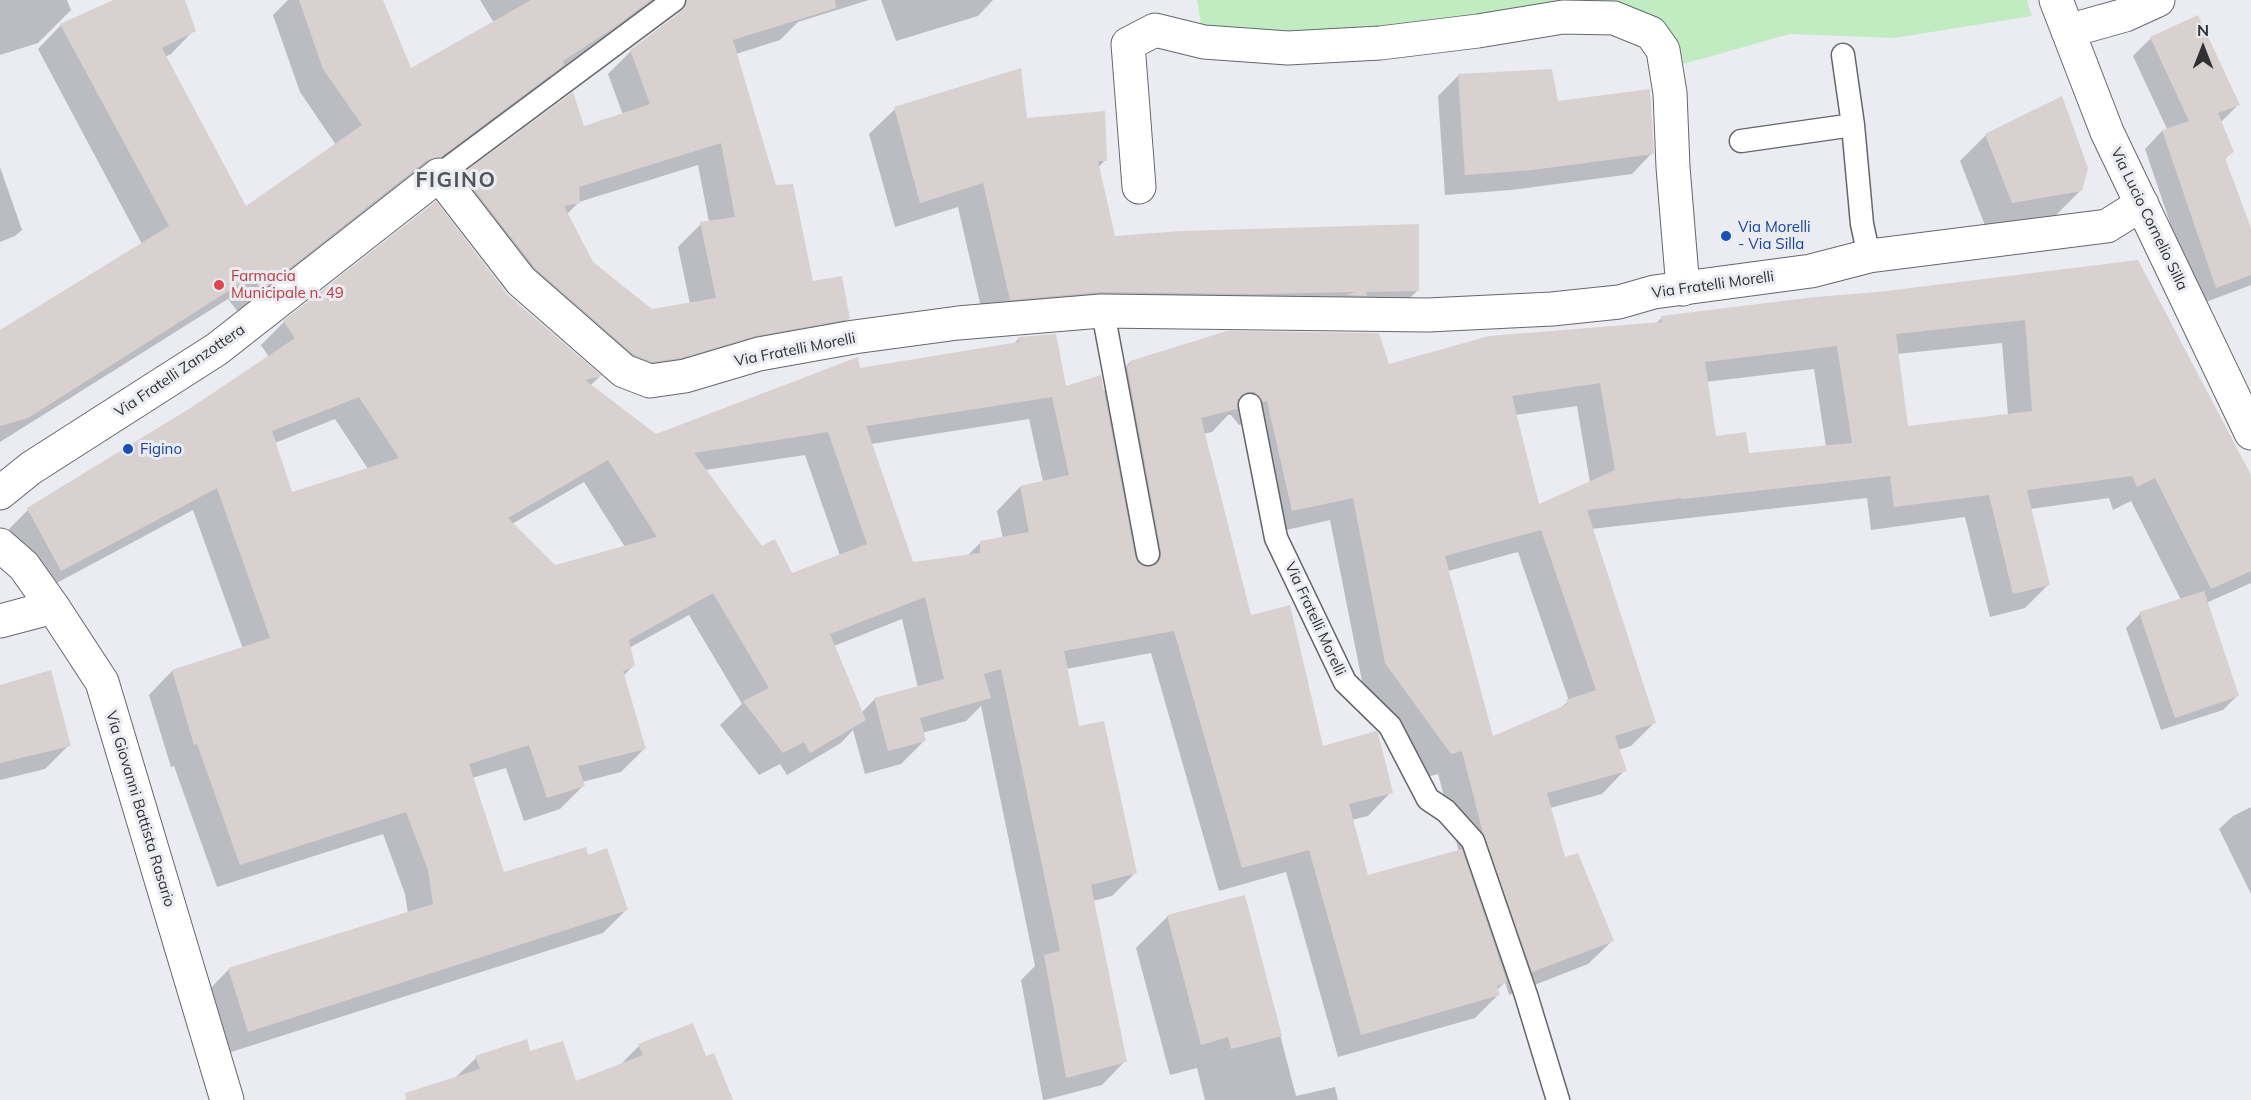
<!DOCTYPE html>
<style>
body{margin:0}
#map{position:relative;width:2251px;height:1100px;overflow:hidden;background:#eaecf2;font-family:Mulish,sans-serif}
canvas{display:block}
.north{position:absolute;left:2173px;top:18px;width:60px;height:60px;-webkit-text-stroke:4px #eaecf2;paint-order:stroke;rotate:0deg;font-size:16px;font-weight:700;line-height:24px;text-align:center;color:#303133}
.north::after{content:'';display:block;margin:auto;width:21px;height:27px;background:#303133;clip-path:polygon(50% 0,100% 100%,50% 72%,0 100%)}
</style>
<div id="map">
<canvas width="2251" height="1100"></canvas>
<div class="north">N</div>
</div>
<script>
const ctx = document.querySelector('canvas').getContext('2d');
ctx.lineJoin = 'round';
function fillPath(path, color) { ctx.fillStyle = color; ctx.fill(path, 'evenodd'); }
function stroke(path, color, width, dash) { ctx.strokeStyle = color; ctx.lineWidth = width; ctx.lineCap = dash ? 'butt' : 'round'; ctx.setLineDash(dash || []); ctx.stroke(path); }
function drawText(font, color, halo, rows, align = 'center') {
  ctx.font = font + ' Mulish,sans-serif'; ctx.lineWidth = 6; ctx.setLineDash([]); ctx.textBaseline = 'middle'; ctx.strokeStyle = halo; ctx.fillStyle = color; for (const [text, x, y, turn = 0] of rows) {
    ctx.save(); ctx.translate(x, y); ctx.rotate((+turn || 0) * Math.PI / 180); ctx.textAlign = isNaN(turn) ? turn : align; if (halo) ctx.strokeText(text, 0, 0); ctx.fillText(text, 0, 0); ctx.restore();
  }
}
fillPath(new Path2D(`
 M 1197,0 L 2027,0 L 2032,16 L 1894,38 L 1790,34 L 1683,64 L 1665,67 L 1613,18 L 1204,42 Z`), '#c1ecc1');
fillPath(new Path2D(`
 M 0,0 L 67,0 L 71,10 L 38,43 L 0,55 Z
 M 116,0 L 183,0 L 194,30 L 171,54 L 165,57 L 245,208 L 336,145 L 300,92 L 273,15 L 288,0 L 381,0 L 410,70 L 494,23 L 480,0 L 655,0 L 643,11 L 552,75 L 539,88 L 238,312 L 228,299 L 0,442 L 0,331 L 142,244 L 38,49 L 61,25 Z
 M 704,0 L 869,0 L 798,22 L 780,40 L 736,54 L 775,187 L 812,283 L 849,318 L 826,341 L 657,380 L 440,199 L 463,176 L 583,128 L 623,115 L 608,74 L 631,51 L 673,19 L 688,5 ZM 698,165 L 709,222 L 701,224 L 678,247 L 690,304 L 651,311 L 592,263 L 567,214 L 579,202 Z
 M 881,0 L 993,0 L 978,16 L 896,41 Z
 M 2151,38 L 2238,105 L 2221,122 L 2232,152 L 2224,160 L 2251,232 L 2251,285 L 2198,305 L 2145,149 L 2162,131 L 2167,129 L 2133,56 Z
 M 1458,76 L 1557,103 L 1652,153 L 1632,174 L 1511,190 L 1445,195 L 1438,96 Z
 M 895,109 L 1026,119 L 1105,160 L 1098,168 L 1114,237 L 1418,290 L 1392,316 L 985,325 L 958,207 L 895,227 L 869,134 Z
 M 1986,135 L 2081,190 L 2055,216 L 1986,228 L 1960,161 Z
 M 0,167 L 22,230 L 15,236 L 0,242 Z
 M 2137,261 L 2251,478 L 2251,583 L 2206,603 L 2237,696 L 2223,710 L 2161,730 L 2126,628 L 2140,614 L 2181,600 L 2131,501 L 2113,510 L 2109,498 L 2030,509 L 2049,584 L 2025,608 L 1990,617 L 1965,517 L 1871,530 L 1867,498 L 1591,529 L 1654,723 L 1631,746 L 1618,750 L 1625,770 L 1602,794 L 1550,808 L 1564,859 L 1612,941 L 1588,964 L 1509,995 L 1505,982 L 1497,990 L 1498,995 L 1475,1018 L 1338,1057 L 1286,872 L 1219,891 L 1151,653 L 1066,669 L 1078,728 L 1136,872 L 1112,896 L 1093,901 L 1125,1061 L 1102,1085 L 1045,1100 L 1043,1100 L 1021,980 L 1035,966 L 981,706 L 966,721 L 922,733 L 924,741 L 901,764 L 865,774 L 853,730 L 841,743 L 787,775 L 780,764 L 759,775 L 720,725 L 742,704 L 689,615 L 629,648 L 634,665 L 623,676 L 644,749 L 621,772 L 582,782 L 583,786 L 560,809 L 524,821 L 506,768 L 472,778 L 503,874 L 587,857 L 626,910 L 603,933 L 225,1054 L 206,993 L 229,969 L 408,914 L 405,894 L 383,834 L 217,887 L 174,766 L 171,767 L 149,695 L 172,671 L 243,649 L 193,510 L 38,593 L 5,533 L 28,510 L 193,409 L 269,357 L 261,345 L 284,322 L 507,296 L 600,376 L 590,386 L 656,436 L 859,369 L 1013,345 L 1019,338 L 1065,388 L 1103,392 L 1130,362 L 1388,366 L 1655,324 L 1662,318 L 1878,294 ZM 2002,343 L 2008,415 L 1906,428 L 1897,354 ZM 1814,369 L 1826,447 L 1748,455 L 1714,437 L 1706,382 ZM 1577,406 L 1590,483 L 1538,506 L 1515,415 ZM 1228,415 L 1231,415 L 1239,425 L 1244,424 L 1269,534 L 1330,520 L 1363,686 L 1427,777 L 1438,774 L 1459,852 L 1367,877 L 1351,820 L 1368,816 L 1391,792 L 1321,748 L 1250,616 L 1203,434 L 1212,432 ZM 335,419 L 368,469 L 291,494 L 275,443 ZM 1029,419 L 1043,482 L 1020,487 L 997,511 L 1003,539 L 980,543 L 967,556 L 912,563 L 871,444 ZM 805,455 L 840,556 L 792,575 L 761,548 L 705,470 ZM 584,482 L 625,547 L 555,566 L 512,524 ZM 1518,552 L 1569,701 L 1559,709 L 1492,739 L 1448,571 ZM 902,619 L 918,688 L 875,699 L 862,712 L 834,646 Z
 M 0,686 L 69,745 L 45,769 L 0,780 Z
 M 2251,807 L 2251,894 L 2219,829 L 2233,816 Z
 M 1244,897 L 1296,1096 L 1335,1087 L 1338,1100 L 1205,1100 L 1197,1068 L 1170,1075 L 1136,948 L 1168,916 Z
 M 639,1046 L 705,1058 L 731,1100 L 426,1100 L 455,1078 L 476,1058 L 529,1053 L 575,1083 L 619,1066 Z`), '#0003');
fillPath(new Path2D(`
 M 113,0 L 185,0 L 196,31 L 162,48 L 246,206 L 362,125 L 323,69 L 299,0 L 383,0 L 411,68 L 531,0 L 651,0 L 612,29 L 563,61 L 564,65 L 441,157 L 427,160 L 262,290 L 252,276 L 28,418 L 0,426 L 0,330 L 169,226 L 60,24 Z
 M 687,0 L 835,0 L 836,8 L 733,40 L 776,185 L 793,184 L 813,281 L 842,276 L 850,319 L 756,336 L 681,358 L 652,362 L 634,355 L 535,268 L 462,174 L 573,92 L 584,126 L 650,104 L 630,50 L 682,11 ZM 721,143 L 735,217 L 700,222 L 716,298 L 652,309 L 593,262 L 564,206 L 580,203 L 579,187 Z
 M 2198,15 L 2240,105 L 2218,113 L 2234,152 L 2225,158 L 2251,228 L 2251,275 L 2216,288 L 2162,130 L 2189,121 L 2150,37 Z
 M 1021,68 L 1027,118 L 1105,111 L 1107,161 L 1098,161 L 1115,236 L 1181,231 L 1419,224 L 1419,291 L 1366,292 L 1367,296 L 1346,295 L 1356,292 L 1252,294 L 1101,292 L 1010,300 L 983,183 L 920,203 L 894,107 Z
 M 1552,69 L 1558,101 L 1650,89 L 1654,154 L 1532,170 L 1465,175 L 1458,74 Z
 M 2062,96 L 2088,168 L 2082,191 L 2012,203 L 1985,134 Z
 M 436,201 L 508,295 L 602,376 L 585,380 L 656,434 L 858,357 L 860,368 L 1019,342 L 1018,337 L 1056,334 L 1066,386 L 1101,375 L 1135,556 L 1138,563 L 1150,567 L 1157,564 L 1161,558 L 1161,552 L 1127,366 L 1130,365 L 1130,361 L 1227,331 L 1379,333 L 1389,364 L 1489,336 L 1662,322 L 1661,316 L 1815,297 L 1878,292 L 2138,260 L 2251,475 L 2251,571 L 2211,589 L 2155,478 L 2137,487 L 2132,476 L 2027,490 L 2050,585 L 2013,594 L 1989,495 L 1894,507 L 1890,476 L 1683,499 L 1682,498 L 1587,510 L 1656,723 L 1615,736 L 1627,771 L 1547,793 L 1565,857 L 1578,853 L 1614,941 L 1532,972 L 1483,833 L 1462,751 L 1451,754 L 1385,663 L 1353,498 L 1292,511 L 1267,401 L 1263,402 L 1255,392 L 1247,392 L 1237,400 L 1237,409 L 1201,418 L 1251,615 L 1290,605 L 1323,746 L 1376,731 L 1378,733 L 1393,793 L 1349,804 L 1368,875 L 1462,849 L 1507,982 L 1497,986 L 1500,995 L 1361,1035 L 1309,850 L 1242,868 L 1174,631 L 1064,651 L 1079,726 L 1104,721 L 1137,873 L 1091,885 L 1127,1062 L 1066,1078 L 1044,955 L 1060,951 L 1001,669 L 984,674 L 991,698 L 920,718 L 926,741 L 888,751 L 874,698 L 944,679 L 925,597 L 830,634 L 866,720 L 810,753 L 804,742 L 783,753 L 743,701 L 769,688 L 713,593 L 629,640 L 635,666 L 623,671 L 646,749 L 578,766 L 585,786 L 547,798 L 529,745 L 469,764 L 504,872 L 586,847 L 588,855 L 607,848 L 628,910 L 248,1032 L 228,968 L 433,904 L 428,870 L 406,812 L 240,865 L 197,744 L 194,745 L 172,670 L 270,638 L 217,488 L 61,571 L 27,508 L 192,407 L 295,338 L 283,321 ZM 2025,320 L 2032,411 L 1908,426 L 1896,334 ZM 1837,346 L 1852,443 L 1749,453 L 1746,432 L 1716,436 L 1705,362 ZM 1600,383 L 1615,470 L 1539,504 L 1512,396 ZM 359,397 L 399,458 L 292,492 L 272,431 ZM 1052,397 L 1069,475 L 1020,486 L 1029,532 L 980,541 L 980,553 L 913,562 L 866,426 ZM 828,432 L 867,544 L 792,573 L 775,539 L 762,546 L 694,453 ZM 608,460 L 657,537 L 555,565 L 508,518 ZM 1541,530 L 1596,690 L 1566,700 L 1568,704 L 1493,736 L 1445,556 Z
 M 2204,591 L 2239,696 L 2175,718 L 2139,612 Z
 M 51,670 L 71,746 L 0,763 L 0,685 Z
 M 1245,895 L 1282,1036 L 1231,1049 L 1228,1037 L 1201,1045 L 1167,915 Z
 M 693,1023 L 706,1056 L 714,1053 L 733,1100 L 406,1100 L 405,1093 L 480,1069 L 475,1056 L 527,1039 L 530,1051 L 563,1041 L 576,1081 L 643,1055 L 638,1044 Z`), '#d8d1d0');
const service = new Path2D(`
 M 1843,55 L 1853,125 L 1862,224 L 1869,256
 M 1741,141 L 1853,125
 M 439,175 L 674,0
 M 1101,311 L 1106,328 L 1148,554
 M 1250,405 L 1276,538 L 1345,682 L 1390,726 L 1428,799 L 1446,811 L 1473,841 L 1526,995 L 1558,1100`);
const pedestrian = new Path2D(`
 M 0,621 L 53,607`);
const minor = new Path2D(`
 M 2068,31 L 2125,15 L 2158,0
 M 1139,187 L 1128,44 L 1155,30 L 1204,42 L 1288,48 L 1380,43 L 1478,31 L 1563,17 L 1614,18 L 1651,33 L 1663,50 L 1670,93 L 1673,167 L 1683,289`);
const tertiary = new Path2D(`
 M 2056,0 L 2107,132 L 2251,433
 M 0,493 L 31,468 L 217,349 L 439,175 L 521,281 L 624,371 L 650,381 L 685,376 L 759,354 L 854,337 L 958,323 L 1101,311 L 1428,315 L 1552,309 L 1619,302 L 1654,292 L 1811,271 L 1869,256 L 2107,226 L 2142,204
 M 0,545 L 24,566 L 53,607 L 102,682 L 227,1100`);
stroke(service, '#65676c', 25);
stroke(pedestrian, '#65676c', 35);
stroke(minor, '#65676c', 35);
stroke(tertiary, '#65676c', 35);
stroke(service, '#fff', 22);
stroke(pedestrian, '#fff', 33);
stroke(minor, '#fff', 33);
stroke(tertiary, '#fff', 33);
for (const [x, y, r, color] of [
 [1726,236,6,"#1a4fb4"],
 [219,285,6,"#e0444e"],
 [128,449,6,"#1a4fb4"]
]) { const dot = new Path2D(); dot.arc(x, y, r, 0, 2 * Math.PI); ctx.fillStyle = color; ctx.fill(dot); stroke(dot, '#eaecf2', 2); }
drawText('15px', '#303133', '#eaecf2', [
 ["Via Lucio Cornelio Silla",2149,219,64],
 ["Via Fratelli Morelli",1713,285,-8],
 ["Via Fratelli Morelli",795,350,-11],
 ["Via Fratelli Zanzottera",180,371,-34],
 ["Via Fratelli Morelli",1315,619,65],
 ["Via Giovanni Battista Rasario",140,809,73]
]);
drawText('15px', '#164399', '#eaecf2', [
 ["Via Morelli",1738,227],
 ["- Via Silla",1738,244],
 ["Figino",140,449]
], 'left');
drawText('15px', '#be3a42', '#eaecf2', [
 ["Farmacia",231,276],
 ["Municipale n. 49",231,293]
], 'left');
ctx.letterSpacing = '1.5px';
drawText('bold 21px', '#515458', '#eaecf2', [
 ["FIGINO",456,181]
]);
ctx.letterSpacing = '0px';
</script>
